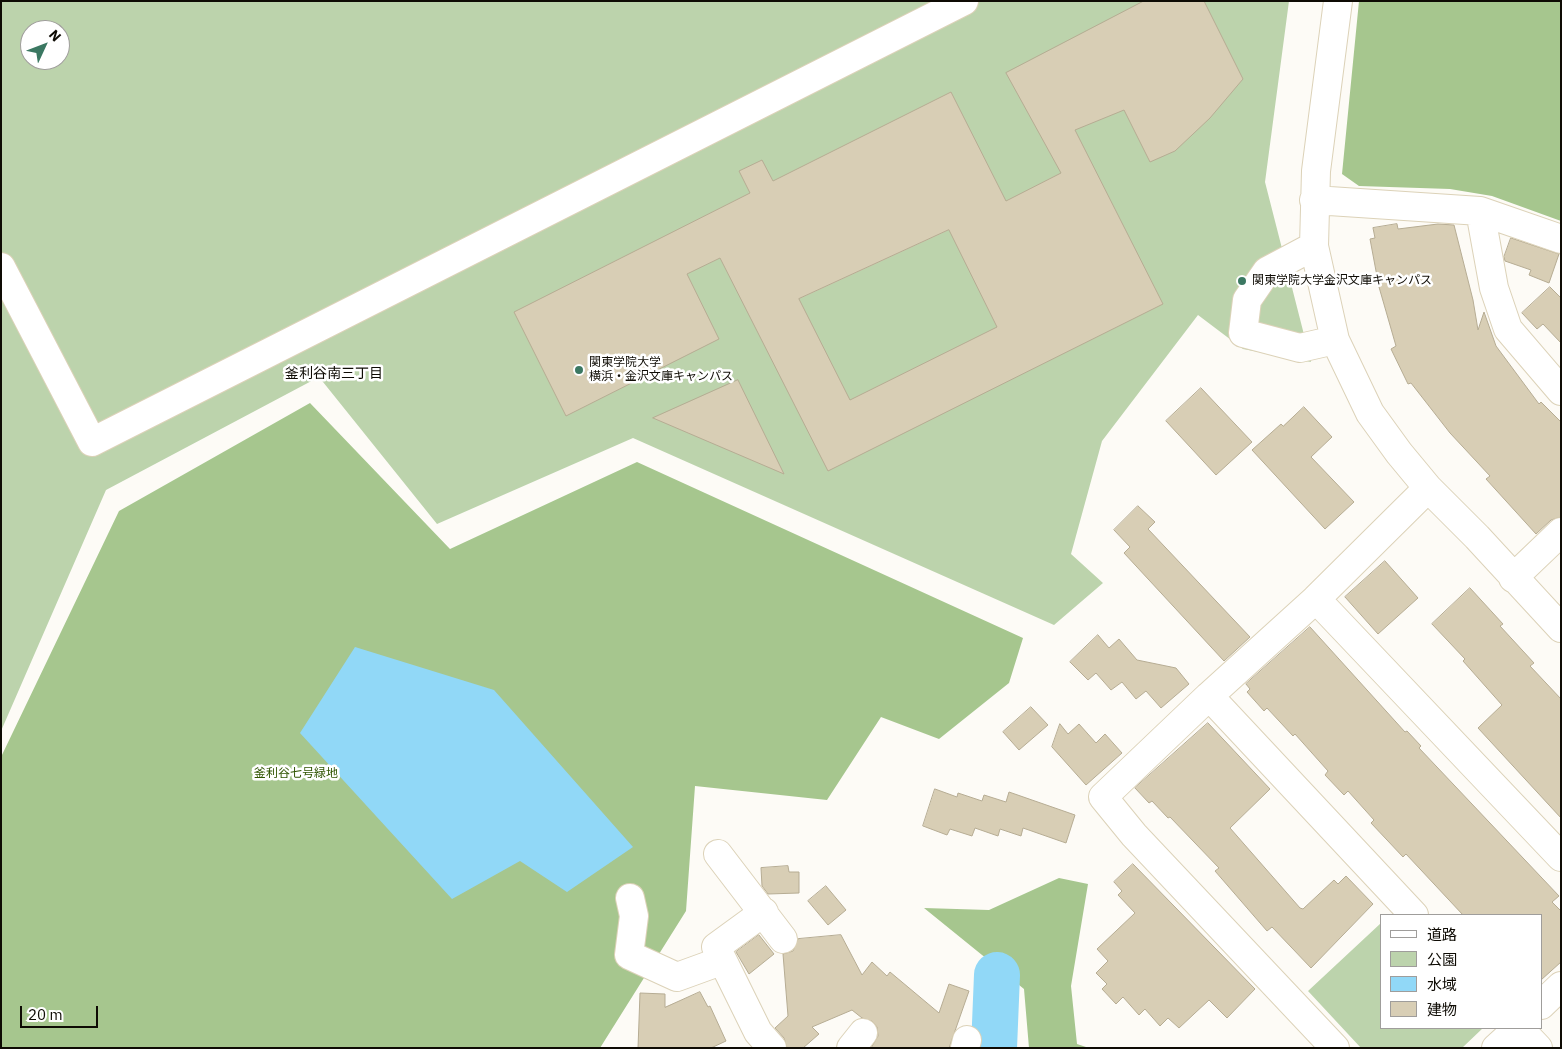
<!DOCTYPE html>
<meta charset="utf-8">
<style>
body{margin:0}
#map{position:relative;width:1562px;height:1049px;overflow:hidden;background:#fdfbf6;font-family:"IBM Plex Sans","Noto Sans JP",sans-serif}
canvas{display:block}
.frame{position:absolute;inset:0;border:2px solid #0e0b04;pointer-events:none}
.legend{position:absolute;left:1380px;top:914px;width:162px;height:115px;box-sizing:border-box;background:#fff;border:1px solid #9f9d9b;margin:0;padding:6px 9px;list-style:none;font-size:15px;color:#0e0b04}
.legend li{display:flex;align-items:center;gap:10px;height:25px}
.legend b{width:25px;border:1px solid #9f9d9b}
.north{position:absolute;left:20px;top:20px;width:50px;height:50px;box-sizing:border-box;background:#fff;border:1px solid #9f9d9b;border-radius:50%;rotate:47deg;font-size:14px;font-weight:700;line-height:20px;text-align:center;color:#0e0b04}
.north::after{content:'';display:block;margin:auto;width:18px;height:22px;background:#3b7862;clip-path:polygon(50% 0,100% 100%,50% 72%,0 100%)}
.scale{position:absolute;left:20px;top:1006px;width:78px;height:22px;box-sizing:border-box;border:2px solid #0e0b04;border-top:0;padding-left:6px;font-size:15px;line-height:18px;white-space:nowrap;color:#0e0b04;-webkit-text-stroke:4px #fff;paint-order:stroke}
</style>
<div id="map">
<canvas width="1562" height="1049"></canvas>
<div class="frame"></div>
<ul class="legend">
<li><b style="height:6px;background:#fff"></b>道路</li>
<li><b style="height:14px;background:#bcd3ac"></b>公園</li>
<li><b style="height:14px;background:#91d8f7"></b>水域</li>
<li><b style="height:14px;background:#d8ceb5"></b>建物</li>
</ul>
<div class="north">N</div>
<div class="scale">20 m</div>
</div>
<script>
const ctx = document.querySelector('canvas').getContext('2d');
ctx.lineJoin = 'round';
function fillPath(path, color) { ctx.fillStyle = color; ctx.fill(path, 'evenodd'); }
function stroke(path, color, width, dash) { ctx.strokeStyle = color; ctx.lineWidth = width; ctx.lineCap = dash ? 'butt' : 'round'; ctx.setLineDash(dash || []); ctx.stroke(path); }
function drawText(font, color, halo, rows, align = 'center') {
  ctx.font = font + ' "IBM Plex Sans","Noto Sans JP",sans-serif'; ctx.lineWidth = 5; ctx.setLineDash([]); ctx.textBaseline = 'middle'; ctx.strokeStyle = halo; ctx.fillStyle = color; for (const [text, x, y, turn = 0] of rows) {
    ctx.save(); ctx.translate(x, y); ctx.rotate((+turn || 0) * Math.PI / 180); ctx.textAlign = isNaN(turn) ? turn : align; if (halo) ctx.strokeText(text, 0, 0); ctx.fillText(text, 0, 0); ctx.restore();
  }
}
fillPath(new Path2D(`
 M 1,1 L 1289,1 L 1265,182 L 1311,362 L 1243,349 L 1198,315 L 1102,441 L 1071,554 L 1103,583 L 1054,625 L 633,438 L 437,524 L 319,377 L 106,490 L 1,731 ZM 30,30 L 60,30 L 60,60 L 30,60 Z
 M 1381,923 L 1381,1028 L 1483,1028 L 1462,1048 L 1361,1048 L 1308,991 Z`), '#bcd3ac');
fillPath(new Path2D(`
 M 1359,1 L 1561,1 L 1561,221 L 1492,196 L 1450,189 L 1359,186 L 1342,174 Z
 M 310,403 L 450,549 L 637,462 L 1023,638 L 1009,683 L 939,739 L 881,717 L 827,800 L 695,786 L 686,911 L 600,1048 L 1,1048 L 1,757 L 119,511 Z
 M 1059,878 L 1088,884 L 1071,986 L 1077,1044 L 1089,1048 L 1029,1048 L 1024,989 L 924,908 L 989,910 Z`), '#a6c68e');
fillPath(new Path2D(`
 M 355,647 L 494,690 L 633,847 L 567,892 L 520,861 L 452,899 L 300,733 Z`), '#91d8f7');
stroke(new Path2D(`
 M 994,1048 L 997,975`), '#91d8f7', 46);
const building = new Path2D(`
 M 1144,1 L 1204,1 L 1243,79 L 1210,118 L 1175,151 L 1150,162 L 1124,110 L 1075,130 L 1163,304 L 828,471 L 720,258 L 687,274 L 719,339 L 566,416 L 514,312 L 750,193 L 739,171 L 762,160 L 773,181 L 951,92 L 1006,201 L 1061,173 L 1006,73 ZM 949,230 L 997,327 L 850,400 L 799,299 Z
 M 1397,224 L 1398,229 L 1438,224 L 1454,225 L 1473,300 L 1478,330 L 1484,312 L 1496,346 L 1539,404 L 1541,402 L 1561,422 L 1561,517 L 1551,520 L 1536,534 L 1486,479 L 1490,476 L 1450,433 L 1411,383 L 1408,384 L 1391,349 L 1396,346 L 1379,287 L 1370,239 L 1375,238 L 1373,228 Z
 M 1511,238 L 1559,254 L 1549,283 L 1529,275 L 1531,270 L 1505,261 L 1504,257 Z
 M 1550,287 L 1561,298 L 1561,343 L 1543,324 L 1537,329 L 1522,313 Z
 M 738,380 L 784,474 L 653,418 Z
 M 1201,388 L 1252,442 L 1216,475 L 1166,421 Z
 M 1304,407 L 1332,437 L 1311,457 L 1354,502 L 1325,529 L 1252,450 L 1281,424 L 1283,426 Z
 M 1138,506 L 1155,522 L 1148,529 L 1250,637 L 1224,661 L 1124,553 L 1130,547 L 1114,530 Z
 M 1385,561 L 1418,598 L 1378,634 L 1345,597 Z
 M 1470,588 L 1503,624 L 1500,626 L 1534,663 L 1530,666 L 1561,699 L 1561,818 L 1478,728 L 1502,705 L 1463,661 L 1465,659 L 1432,624 Z
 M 1310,627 L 1405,732 L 1407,731 L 1421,746 L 1419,748 L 1559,896 L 1552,902 L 1561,911 L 1561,962 L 1541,980 L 1541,915 L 1463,915 L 1406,854 L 1403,857 L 1371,823 L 1374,820 L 1348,791 L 1344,795 L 1325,775 L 1328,771 L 1295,734 L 1293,736 L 1267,708 L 1264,711 L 1247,692 L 1250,689 L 1246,684 Z
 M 1098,635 L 1109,648 L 1119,639 L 1137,660 L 1176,668 L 1189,684 L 1161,708 L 1146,691 L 1136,699 L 1122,682 L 1111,690 L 1096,673 L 1088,680 L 1070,662 Z
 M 1031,707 L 1048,725 L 1019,750 L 1003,732 Z
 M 1208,723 L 1270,789 L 1230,828 L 1300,908 L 1303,909 L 1334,880 L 1338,884 L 1346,876 L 1373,904 L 1311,968 L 1272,927 L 1267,931 L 1215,871 L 1219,868 L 1170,817 L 1168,818 L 1152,801 L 1149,803 L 1135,788 Z
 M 1060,724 L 1068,734 L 1079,724 L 1096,743 L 1105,734 L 1122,753 L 1086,785 L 1052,747 Z
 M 935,789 L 957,797 L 958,793 L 982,801 L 984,795 L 1006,802 L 1009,792 L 1075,815 L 1066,843 L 1023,828 L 1021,836 L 1000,829 L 998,836 L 975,828 L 972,836 L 950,829 L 947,835 L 923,826 Z
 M 1133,864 L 1255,989 L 1227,1018 L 1209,1000 L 1179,1028 L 1168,1018 L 1160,1026 L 1145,1009 L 1139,1015 L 1123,997 L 1116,1004 L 1102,989 L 1107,984 L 1096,973 L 1108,961 L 1097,949 L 1135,913 L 1118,895 L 1122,891 L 1114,882 Z
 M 788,866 L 789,872 L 799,872 L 799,893 L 768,894 L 762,886 L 761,868 Z
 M 826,886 L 846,910 L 828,925 L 808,901 Z
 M 759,935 L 774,954 L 749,974 L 736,952 Z
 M 841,935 L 862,975 L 872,962 L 887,976 L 890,972 L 939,1013 L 949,984 L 969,991 L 949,1048 L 871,1048 L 878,1036 L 877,1027 L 872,1021 L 862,1018 L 852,1010 L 812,1027 L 819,1034 L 803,1048 L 787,1048 L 784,1038 L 775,1028 L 788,1016 L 783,954 L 793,951 L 798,939 Z
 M 700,992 L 708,1007 L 710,1006 L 726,1041 L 711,1048 L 638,1048 L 640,993 L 665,994 L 665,1007 Z`);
fillPath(building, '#d8ceb5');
stroke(building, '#b6ac93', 1);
const minor = new Path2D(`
 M 1338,1 L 1316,171 L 1314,246 L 1335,340 L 1370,413 L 1399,453 L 1428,488 L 1477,537 L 1561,628
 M 1314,200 L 1480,211 L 1561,239
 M 1480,211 L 1494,288 L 1508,329 L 1561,391
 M 1314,246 L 1267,271 L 1247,300 L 1243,333 L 1300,348 L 1335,340
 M 1,267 L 92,442 L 964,1
 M 1513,578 L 1561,532
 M 1316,599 L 1561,857
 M 1209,696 L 1414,915
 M 718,854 L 783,939
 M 630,898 L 634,916 L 629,955 L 677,977 L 721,961
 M 764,912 L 716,947 L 758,1032 L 772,1048
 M 1541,1005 L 1561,986
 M 1519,1028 L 1538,1048
 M 851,1048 L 863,1033
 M 965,1048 L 967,1040
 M 1335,1048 L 1134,835 L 1103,797 L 1209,696 L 1316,599 L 1428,488
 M 1496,1048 L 1518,1028`);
stroke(minor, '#dcd2b8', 30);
stroke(minor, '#fff', 28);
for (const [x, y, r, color] of [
 [1242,281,5,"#3b7862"],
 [579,370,5,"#3b7862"]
]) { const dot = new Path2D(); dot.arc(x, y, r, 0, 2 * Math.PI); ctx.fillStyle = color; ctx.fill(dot); stroke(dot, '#fff', 2); }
drawText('12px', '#0e0b04', '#fff', [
 ["関東学院大学金沢文庫キャンパス",1252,281],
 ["関東学院大学",589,363],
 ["横浜・金沢文庫キャンパス",589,377]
], 'left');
drawText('12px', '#2f5400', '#fff', [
 ["釜利谷七号緑地",296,774]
]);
drawText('14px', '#0e0b04', '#fff', [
 ["釜利谷南三丁目",334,374]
]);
</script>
